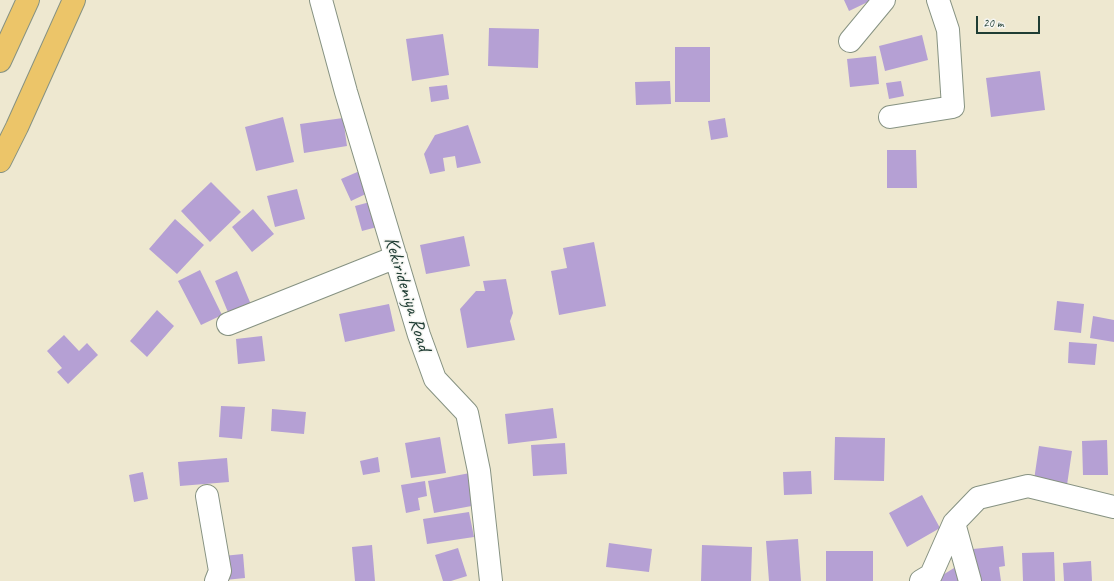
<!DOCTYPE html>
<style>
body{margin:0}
#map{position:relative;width:1114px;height:581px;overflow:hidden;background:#eee8d0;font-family:Caveat,sans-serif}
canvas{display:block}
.scale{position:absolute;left:976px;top:16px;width:64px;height:18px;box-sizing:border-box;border:2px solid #1f3d34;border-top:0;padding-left:5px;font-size:12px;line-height:14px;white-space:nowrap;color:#1f3d34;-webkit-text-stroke:3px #f6f6f2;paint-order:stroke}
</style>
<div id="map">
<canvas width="1114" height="581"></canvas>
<div class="scale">20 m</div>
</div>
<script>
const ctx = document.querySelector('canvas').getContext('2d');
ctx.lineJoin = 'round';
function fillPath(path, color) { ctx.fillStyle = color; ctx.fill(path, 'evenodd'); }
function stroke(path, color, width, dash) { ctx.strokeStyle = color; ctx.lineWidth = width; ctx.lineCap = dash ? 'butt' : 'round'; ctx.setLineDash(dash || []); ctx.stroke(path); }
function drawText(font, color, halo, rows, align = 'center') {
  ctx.font = font + ' Caveat,sans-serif'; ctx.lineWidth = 3; ctx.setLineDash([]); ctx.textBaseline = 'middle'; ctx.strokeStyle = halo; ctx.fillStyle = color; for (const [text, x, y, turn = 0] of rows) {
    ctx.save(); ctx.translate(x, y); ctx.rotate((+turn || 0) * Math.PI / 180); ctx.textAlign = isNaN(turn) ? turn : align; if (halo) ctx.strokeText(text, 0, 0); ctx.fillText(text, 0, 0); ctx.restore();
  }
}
fillPath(new Path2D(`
 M 844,0 L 872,0 L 849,11 Z
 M 489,28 L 539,29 L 538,68 L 488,66 Z
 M 443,34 L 449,75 L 412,81 L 406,39 Z
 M 922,35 L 928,60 L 885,71 L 879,46 Z
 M 675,47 L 710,47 L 710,102 L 675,102 Z
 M 876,56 L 879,84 L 850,87 L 847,59 Z
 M 1040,71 L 1045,110 L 991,117 L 986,78 Z
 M 670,81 L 671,104 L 636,105 L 635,82 Z
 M 901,81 L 904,96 L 889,99 L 886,83 Z
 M 447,85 L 449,99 L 431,102 L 429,87 Z
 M 283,117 L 294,162 L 256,171 L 245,127 Z
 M 343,118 L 347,146 L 304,153 L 300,124 Z
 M 725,118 L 728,137 L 711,140 L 708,121 Z
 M 468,125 L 481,163 L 457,168 L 455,156 L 443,158 L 445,171 L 430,174 L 424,154 L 435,135 Z
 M 887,150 L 916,150 L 917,188 L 887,188 Z
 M 362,170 L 372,191 L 351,201 L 341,179 Z
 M 211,182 L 241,212 L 210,242 L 181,211 Z
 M 297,189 L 305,219 L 275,227 L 267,196 Z
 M 370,202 L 377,227 L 362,231 L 355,206 Z
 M 253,209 L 274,234 L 252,252 L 232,227 Z
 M 175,219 L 204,245 L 177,274 L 149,249 Z
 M 464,236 L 470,266 L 426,274 L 420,245 Z
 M 594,242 L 606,306 L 559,315 L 551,271 L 567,268 L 563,248 Z
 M 200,270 L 222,315 L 201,325 L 178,281 Z
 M 237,271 L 252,307 L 230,317 L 215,281 Z
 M 506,279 L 513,313 L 510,321 L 515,340 L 467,348 L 460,309 L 476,291 L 485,291 L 483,281 Z
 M 1057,301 L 1084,304 L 1081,333 L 1054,330 Z
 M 389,304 L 395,331 L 345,342 L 339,314 Z
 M 157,310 L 174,326 L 147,357 L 130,341 Z
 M 1093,316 L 1114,320 L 1114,342 L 1090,338 Z
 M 64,335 L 79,351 L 87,343 L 98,355 L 68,384 L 57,372 L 62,368 L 47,351 Z
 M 262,336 L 265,361 L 238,364 L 236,339 Z
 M 1069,342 L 1097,344 L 1095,365 L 1068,363 Z
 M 221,406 L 245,407 L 242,439 L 219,437 Z
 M 553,408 L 557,438 L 508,444 L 505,414 Z
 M 272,409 L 306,412 L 304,434 L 271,431 Z
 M 440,437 L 446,473 L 411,478 L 405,443 Z
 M 835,437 L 885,438 L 884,481 L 834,480 Z
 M 1107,440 L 1108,475 L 1083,475 L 1082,441 Z
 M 565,443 L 567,474 L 533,476 L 531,445 Z
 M 1039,446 L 1072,451 L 1067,485 L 1034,480 Z
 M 378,457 L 380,472 L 363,475 L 360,461 Z
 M 227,458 L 229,482 L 180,486 L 178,462 Z
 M 811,471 L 812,494 L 784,495 L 783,472 Z
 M 143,472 L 148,499 L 134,502 L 129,475 Z
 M 470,473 L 477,505 L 434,513 L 428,481 Z
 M 425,481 L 427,496 L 418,498 L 420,510 L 406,513 L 401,485 Z
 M 922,495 L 940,528 L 907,547 L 889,513 Z
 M 469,512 L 474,537 L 427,544 L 423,519 Z
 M 798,539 L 801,581 L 769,581 L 766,541 Z
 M 609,543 L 652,549 L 649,572 L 606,567 Z
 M 372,545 L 375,581 L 355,581 L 352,547 Z
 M 702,545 L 752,547 L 751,581 L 701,581 Z
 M 1003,546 L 1005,566 L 999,567 L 1001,581 L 976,581 L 973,549 Z
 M 458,548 L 467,576 L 451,581 L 443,581 L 435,555 Z
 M 826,551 L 873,551 L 873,581 L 826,581 Z
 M 1054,552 L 1055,581 L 1023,581 L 1022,553 Z
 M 243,554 L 245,578 L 225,580 L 223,556 Z
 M 1091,561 L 1092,581 L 1064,581 L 1063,563 Z
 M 954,568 L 962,581 L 933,581 Z`), '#b5a0d4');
const street = new Path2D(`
 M 321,0 L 346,92 L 419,335 L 435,379 L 467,413 L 479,471 L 491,581
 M 850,41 L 884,0
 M 890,117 L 953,107 L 948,30 L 938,0
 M 228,324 L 396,257
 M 207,496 L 220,571 L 216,581
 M 954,523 L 970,581
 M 921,581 L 931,575 L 954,523 L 978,498 L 1028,486 L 1114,507`);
const highway = new Path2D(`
 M 0,61 L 28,0
 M 0,161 L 17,127 L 74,0`);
stroke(street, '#869282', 24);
stroke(highway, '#869282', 24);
stroke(street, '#fff', 22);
stroke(highway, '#ecc569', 22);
drawText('20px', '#1f3d34', '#f6f6f2', [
 ["Kekirideniya Road",407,294,73]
]);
</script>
